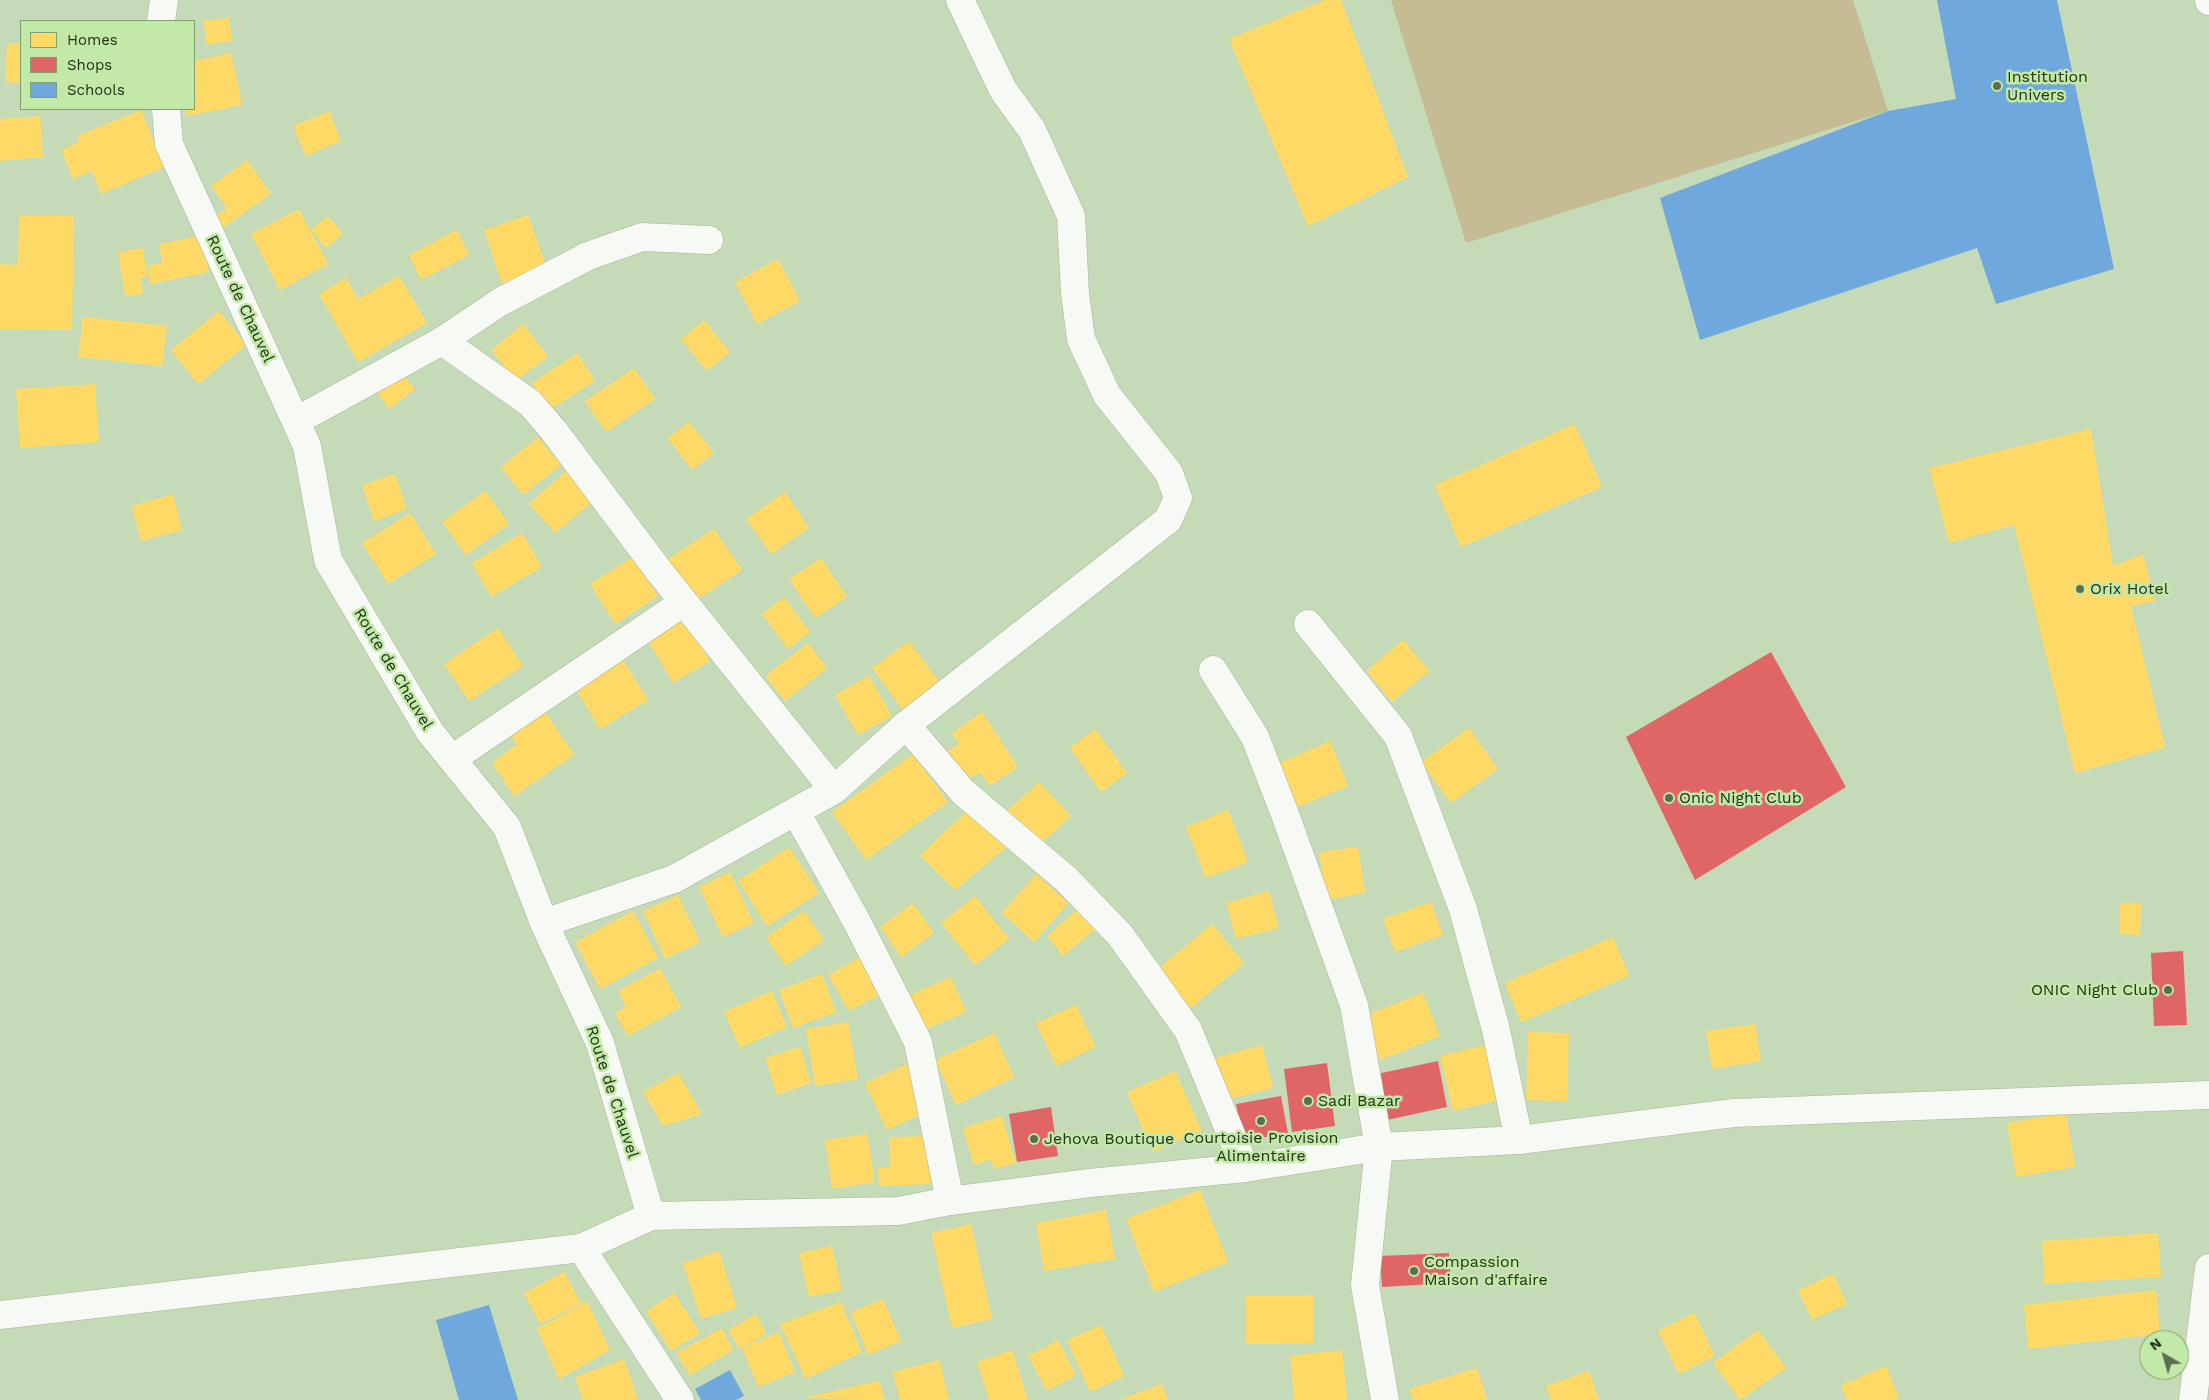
<!DOCTYPE html>
<style>
body{margin:0}
#map{position:relative;width:2209px;height:1400px;overflow:hidden;background:#c5dab7;font-family:"Work Sans",sans-serif}
canvas{display:block}
.legend{position:absolute;left:20px;top:20px;width:175px;height:90px;box-sizing:border-box;background:#c2e9a8;border:1px solid #82a06f;margin:0;padding:6px 9px;list-style:none;font-size:15px;color:#233219}
.legend li{display:flex;align-items:center;gap:10px;height:25px}
.legend b{width:25px;border:1px solid #82a06f}
.north{position:absolute;left:2139px;top:1330px;width:50px;height:50px;box-sizing:border-box;background:#c2e9a8;border:1px solid #82a06f;border-radius:50%;rotate:322deg;font-size:14px;font-weight:700;line-height:20px;text-align:center;color:#233219}
.north::after{content:'';display:block;margin:auto;width:18px;height:22px;background:#5c6d50;clip-path:polygon(50% 0,100% 100%,50% 72%,0 100%)}
</style>
<div id="map">
<canvas width="2209" height="1400"></canvas>
<ul class="legend">
<li><b style="height:14px;background:#ffd966"></b>Homes</li>
<li><b style="height:14px;background:#e06666"></b>Shops</li>
<li><b style="height:14px;background:#6fa8dc"></b>Schools</li>
</ul>
<div class="north">N</div>
</div>
<script>
const ctx = document.querySelector('canvas').getContext('2d');
ctx.lineJoin = 'round';
function fillPath(path, color) { ctx.fillStyle = color; ctx.fill(path, 'evenodd'); }
function stroke(path, color, width, dash) { ctx.strokeStyle = color; ctx.lineWidth = width; ctx.lineCap = dash ? 'butt' : 'round'; ctx.setLineDash(dash || []); ctx.stroke(path); }
function drawText(font, color, halo, rows, align = 'center') {
  ctx.font = font + ' "Work Sans",sans-serif'; ctx.lineWidth = 5; ctx.setLineDash([]); ctx.textBaseline = 'middle'; ctx.strokeStyle = halo; ctx.fillStyle = color; for (const [text, x, y, turn = 0] of rows) {
    ctx.save(); ctx.translate(x, y); ctx.rotate((+turn || 0) * Math.PI / 180); ctx.textAlign = isNaN(turn) ? turn : align; if (halo) ctx.strokeText(text, 0, 0); ctx.fillText(text, 0, 0); ctx.restore();
  }
}
fillPath(new Path2D(`
 M 1391,0 L 1853,0 L 1888,111 L 1466,243 Z`), '#c6bc93');
fillPath(new Path2D(`
 M 1325,0 L 1341,0 L 1408,177 L 1308,226 L 1229,39 Z
 M 229,18 L 232,41 L 206,44 L 204,20 Z
 M 7,43 L 21,43 L 21,83 L 5,82 Z
 M 231,53 L 242,105 L 187,116 L 185,109 L 194,109 L 194,61 Z
 M 141,110 L 164,167 L 101,194 L 92,171 L 73,179 L 61,150 L 79,142 L 77,136 Z
 M 329,111 L 341,141 L 306,156 L 293,126 Z
 M 40,116 L 43,157 L 0,161 L 0,119 Z
 M 247,160 L 271,194 L 221,229 L 213,218 L 227,208 L 211,186 Z
 M 299,209 L 328,264 L 280,290 L 251,234 Z
 M 19,215 L 74,216 L 72,330 L 0,329 L 0,264 L 18,265 Z
 M 528,215 L 547,269 L 502,284 L 484,230 Z
 M 328,216 L 343,234 L 325,248 L 311,229 Z
 M 457,230 L 469,255 L 421,280 L 409,255 Z
 M 201,236 L 209,272 L 150,284 L 147,266 L 162,263 L 159,244 Z
 M 143,248 L 147,277 L 141,278 L 143,294 L 125,296 L 118,252 Z
 M 778,259 L 800,301 L 757,324 L 735,282 Z
 M 399,276 L 427,323 L 358,362 L 319,294 L 346,278 L 358,299 Z
 M 219,311 L 246,345 L 198,384 L 171,350 Z
 M 83,317 L 167,326 L 162,366 L 78,357 Z
 M 704,320 L 730,352 L 707,371 L 681,339 Z
 M 523,324 L 548,356 L 516,381 L 491,350 Z
 M 577,353 L 595,381 L 549,410 L 532,383 Z
 M 634,368 L 655,399 L 606,432 L 585,401 Z
 M 402,373 L 415,389 L 389,409 L 377,392 Z
 M 95,384 L 99,442 L 20,448 L 16,389 Z
 M 689,422 L 714,453 L 692,470 L 668,438 Z
 M 1575,424 L 1602,487 L 1461,547 L 1435,485 Z
 M 2091,429 L 2113,566 L 2143,554 L 2155,601 L 2131,606 L 2165,748 L 2075,773 L 2014,525 L 1949,543 L 1929,468 Z
 M 538,437 L 561,465 L 523,495 L 501,467 Z
 M 566,471 L 592,502 L 555,533 L 529,504 Z
 M 395,474 L 407,509 L 374,521 L 362,485 Z
 M 485,491 L 509,524 L 466,555 L 442,522 Z
 M 785,492 L 809,528 L 771,554 L 746,519 Z
 M 173,494 L 182,530 L 141,541 L 132,506 Z
 M 410,513 L 436,554 L 388,584 L 362,543 Z
 M 714,529 L 742,570 L 695,601 L 668,559 Z
 M 522,533 L 542,567 L 491,597 L 472,563 Z
 M 633,557 L 658,596 L 615,624 L 590,584 Z
 M 821,558 L 847,597 L 815,618 L 789,579 Z
 M 784,597 L 810,632 L 788,649 L 762,614 Z
 M 682,617 L 710,661 L 673,683 L 647,639 Z
 M 498,628 L 523,666 L 469,701 L 444,664 Z
 M 1403,640 L 1429,671 L 1392,702 L 1366,671 Z
 M 909,641 L 942,686 L 905,713 L 872,668 Z
 M 808,643 L 827,668 L 785,701 L 765,676 Z
 M 621,657 L 648,700 L 600,729 L 574,686 Z
 M 869,676 L 892,716 L 858,735 L 835,695 Z
 M 544,710 L 574,755 L 514,796 L 492,763 L 517,744 L 510,733 Z
 M 982,712 L 1018,767 L 989,786 L 980,772 L 963,784 L 943,754 L 959,744 L 952,733 Z
 M 1469,728 L 1498,769 L 1451,803 L 1421,762 Z
 M 1095,729 L 1127,773 L 1101,792 L 1070,748 Z
 M 1330,741 L 1348,786 L 1298,807 L 1279,763 Z
 M 913,754 L 948,802 L 866,860 L 832,812 Z
 M 1039,782 L 1071,816 L 1039,845 L 1007,811 Z
 M 970,808 L 1007,847 L 955,890 L 920,855 Z
 M 1228,810 L 1248,862 L 1206,878 L 1186,827 Z
 M 789,847 L 819,893 L 767,926 L 738,881 Z
 M 1358,847 L 1365,893 L 1326,900 L 1319,852 Z
 M 730,872 L 754,923 L 723,937 L 699,887 Z
 M 1036,874 L 1068,903 L 1034,942 L 1002,913 Z
 M 1269,891 L 1279,928 L 1236,939 L 1226,903 Z
 M 678,895 L 700,942 L 665,959 L 643,911 Z
 M 975,896 L 1009,939 L 975,965 L 941,923 Z
 M 1431,902 L 1443,935 L 1395,952 L 1383,919 Z
 M 913,903 L 934,933 L 901,957 L 880,927 Z
 M 2120,903 L 2141,903 L 2140,935 L 2120,934 Z
 M 1078,909 L 1095,929 L 1063,956 L 1047,936 Z
 M 633,911 L 658,958 L 600,989 L 575,942 Z
 M 804,911 L 824,940 L 786,966 L 766,937 Z
 M 1212,924 L 1244,963 L 1191,1008 L 1158,969 Z
 M 1613,937 L 1629,976 L 1521,1022 L 1505,983 Z
 M 866,954 L 886,991 L 849,1011 L 828,975 Z
 M 660,968 L 681,1007 L 628,1036 L 615,1013 L 626,1007 L 618,991 Z
 M 822,974 L 836,1012 L 793,1028 L 779,990 Z
 M 951,977 L 966,1012 L 924,1030 L 910,995 Z
 M 772,991 L 787,1027 L 740,1048 L 724,1012 Z
 M 1423,993 L 1440,1036 L 1380,1060 L 1363,1016 Z
 M 1076,1005 L 1096,1047 L 1056,1066 L 1036,1023 Z
 M 848,1022 L 858,1079 L 815,1086 L 806,1029 Z
 M 1755,1024 L 1761,1061 L 1712,1069 L 1706,1031 Z
 M 1528,1032 L 1569,1033 L 1567,1101 L 1526,1100 Z
 M 994,1033 L 1014,1077 L 956,1105 L 935,1060 Z
 M 1262,1045 L 1273,1088 L 1226,1100 L 1215,1058 Z
 M 1485,1045 L 1499,1100 L 1453,1111 L 1440,1056 Z
 M 800,1047 L 811,1083 L 777,1095 L 765,1058 Z
 M 907,1064 L 928,1111 L 887,1130 L 865,1083 Z
 M 1175,1071 L 1202,1131 L 1152,1152 L 1127,1092 Z
 M 678,1073 L 702,1114 L 663,1126 L 643,1092 Z
 M 2066,1113 L 2075,1167 L 2016,1177 L 2007,1123 Z
 M 1002,1116 L 1016,1163 L 994,1169 L 991,1159 L 974,1165 L 963,1128 Z
 M 867,1134 L 875,1182 L 832,1189 L 825,1140 Z
 M 930,1136 L 931,1184 L 879,1186 L 878,1168 L 889,1168 L 889,1137 Z
 M 1200,1190 L 1228,1262 L 1154,1292 L 1126,1219 Z
 M 1106,1210 L 1115,1259 L 1044,1271 L 1036,1223 Z
 M 971,1224 L 992,1319 L 952,1328 L 931,1233 Z
 M 2158,1233 L 2161,1277 L 2044,1284 L 2042,1241 Z
 M 832,1246 L 842,1290 L 809,1297 L 799,1253 Z
 M 719,1251 L 737,1308 L 701,1319 L 683,1263 Z
 M 564,1272 L 581,1303 L 540,1324 L 524,1293 Z
 M 1833,1274 L 1847,1304 L 1812,1320 L 1798,1290 Z
 M 2156,1290 L 2160,1334 L 2028,1349 L 2024,1305 Z
 M 674,1293 L 700,1333 L 671,1351 L 646,1311 Z
 M 1313,1295 L 1313,1343 L 1246,1344 L 1246,1296 Z
 M 883,1299 L 901,1341 L 868,1355 L 851,1312 Z
 M 587,1301 L 610,1350 L 559,1379 L 537,1329 Z
 M 841,1302 L 862,1352 L 806,1379 L 780,1324 Z
 M 1694,1313 L 1715,1356 L 1679,1374 L 1658,1331 Z
 M 756,1314 L 766,1334 L 739,1349 L 728,1330 Z
 M 1101,1325 L 1124,1376 L 1090,1392 L 1067,1340 Z
 M 722,1328 L 733,1350 L 690,1375 L 676,1353 Z
 M 1758,1330 L 1786,1368 L 1740,1400 L 1713,1363 Z
 M 779,1332 L 795,1372 L 758,1387 L 742,1348 Z
 M 1058,1340 L 1076,1375 L 1047,1391 L 1028,1356 Z
 M 1012,1350 L 1028,1400 L 989,1400 L 977,1362 Z
 M 1342,1350 L 1347,1400 L 1294,1400 L 1290,1356 Z
 M 624,1359 L 638,1400 L 583,1400 L 575,1377 Z
 M 939,1360 L 949,1400 L 900,1400 L 893,1372 Z
 M 1886,1366 L 1899,1398 L 1895,1400 L 1847,1400 L 1841,1385 Z
 M 1477,1368 L 1487,1400 L 1413,1400 L 1409,1389 Z
 M 1589,1371 L 1599,1400 L 1551,1400 L 1546,1386 Z
 M 879,1381 L 885,1400 L 803,1398 Z
 M 1162,1384 L 1168,1400 L 1119,1400 Z`), '#ffd966');
fillPath(new Path2D(`
 M 1771,652 L 1846,787 L 1695,880 L 1626,737 Z
 M 2183,951 L 2187,1025 L 2154,1026 L 2151,953 Z
 M 1438,1061 L 1447,1107 L 1387,1120 L 1377,1074 Z
 M 1327,1063 L 1335,1126 L 1292,1132 L 1284,1069 Z
 M 1281,1096 L 1288,1133 L 1243,1141 L 1236,1104 Z
 M 1051,1107 L 1058,1156 L 1017,1162 L 1009,1114 Z
 M 1449,1253 L 1451,1283 L 1382,1287 L 1380,1256 Z`), '#e06666');
fillPath(new Path2D(`
 M 1937,0 L 2057,0 L 2114,269 L 1996,304 L 1977,248 L 1700,340 L 1660,198 L 1888,111 L 1956,99 Z
 M 489,1305 L 518,1400 L 459,1400 L 436,1320 Z
 M 730,1370 L 744,1396 L 736,1400 L 701,1400 L 695,1389 Z`), '#6fa8dc');
const street = new Path2D(`
 M 2209,0 L 2209,1
 M 161,21 L 164,0
 M 166,109 L 169,144 L 307,446 L 328,560 L 430,732 L 507,827 L 544,923 L 600,1043 L 651,1216
 M 442,341 L 530,403 L 554,431 L 659,571 L 834,790
 M 296,421 L 442,341 L 500,302 L 588,256 L 642,237 L 709,240
 M 1308,624 L 1398,736 L 1463,909 L 1496,1030 L 1519,1140
 M 1213,670 L 1255,737 L 1283,809 L 1354,1005 L 1379,1147 L 1365,1285 L 1385,1400
 M 906,725 L 963,792 L 1066,879 L 1120,935 L 1188,1030 L 1245,1168
 M 452,759 L 684,602
 M 796,812 L 857,922 L 918,1042 L 950,1201
 M 544,923 L 674,879 L 834,790 L 906,725 L 1168,520 L 1178,498 L 1169,473 L 1107,395 L 1081,339 L 1075,293 L 1071,216 L 1032,130 L 1003,90 L 960,0
 M 581,1248 L 680,1400`);
const secondary = new Path2D(`
 M 0,1315 L 581,1248 L 651,1216 L 898,1211 L 950,1201 L 1090,1183 L 1245,1168 L 1379,1147 L 1519,1140 L 1734,1113 L 2209,1095
 M 2193,1400 L 2209,1268`);
stroke(street, '#a5b599', 29);
stroke(secondary, '#a5b599', 29);
stroke(street, '#f6f9f4', 28);
stroke(secondary, '#f6f9f4', 28);
for (const [x, y, r, color] of [
 [1997,86,5,"#5c6d50"],
 [2080,589,5,"#5c6d50"],
 [1669,798,5,"#5c6d50"],
 [2168,990,5,"#5c6d50"],
 [1308,1101,5,"#5c6d50"],
 [1261,1121,5,"#5c6d50"],
 [1034,1139,5,"#5c6d50"],
 [1414,1271,5,"#5c6d50"]
]) { const dot = new Path2D(); dot.arc(x, y, r, 0, 2 * Math.PI); ctx.fillStyle = color; ctx.fill(dot); stroke(dot, '#c2e9a8', 2); }
drawText('16px', '#233219', '#c2e9a8', [
 ["Institution",2007,77],
 ["Univers",2007,95],
 ["Orix Hotel",2090,589],
 ["Onic Night Club",1679,798],
 ["ONIC Night Club",2158,990,"right"],
 ["Sadi Bazar",1318,1101],
 ["Courtoisie Provision",1261,1138,"center"],
 ["Alimentaire",1261,1156,"center"],
 ["Jehova Boutique",1044,1139],
 ["Compassion",1424,1262],
 ["Maison d'affaire",1424,1280]
], 'left');
drawText('16px', '#233219', '#c2e9a8', [
 ["Route de Chauvel",240,299,65],
 ["Route de Chauvel",393,669,59],
 ["Route de Chauvel",612,1092,72]
]);
</script>
